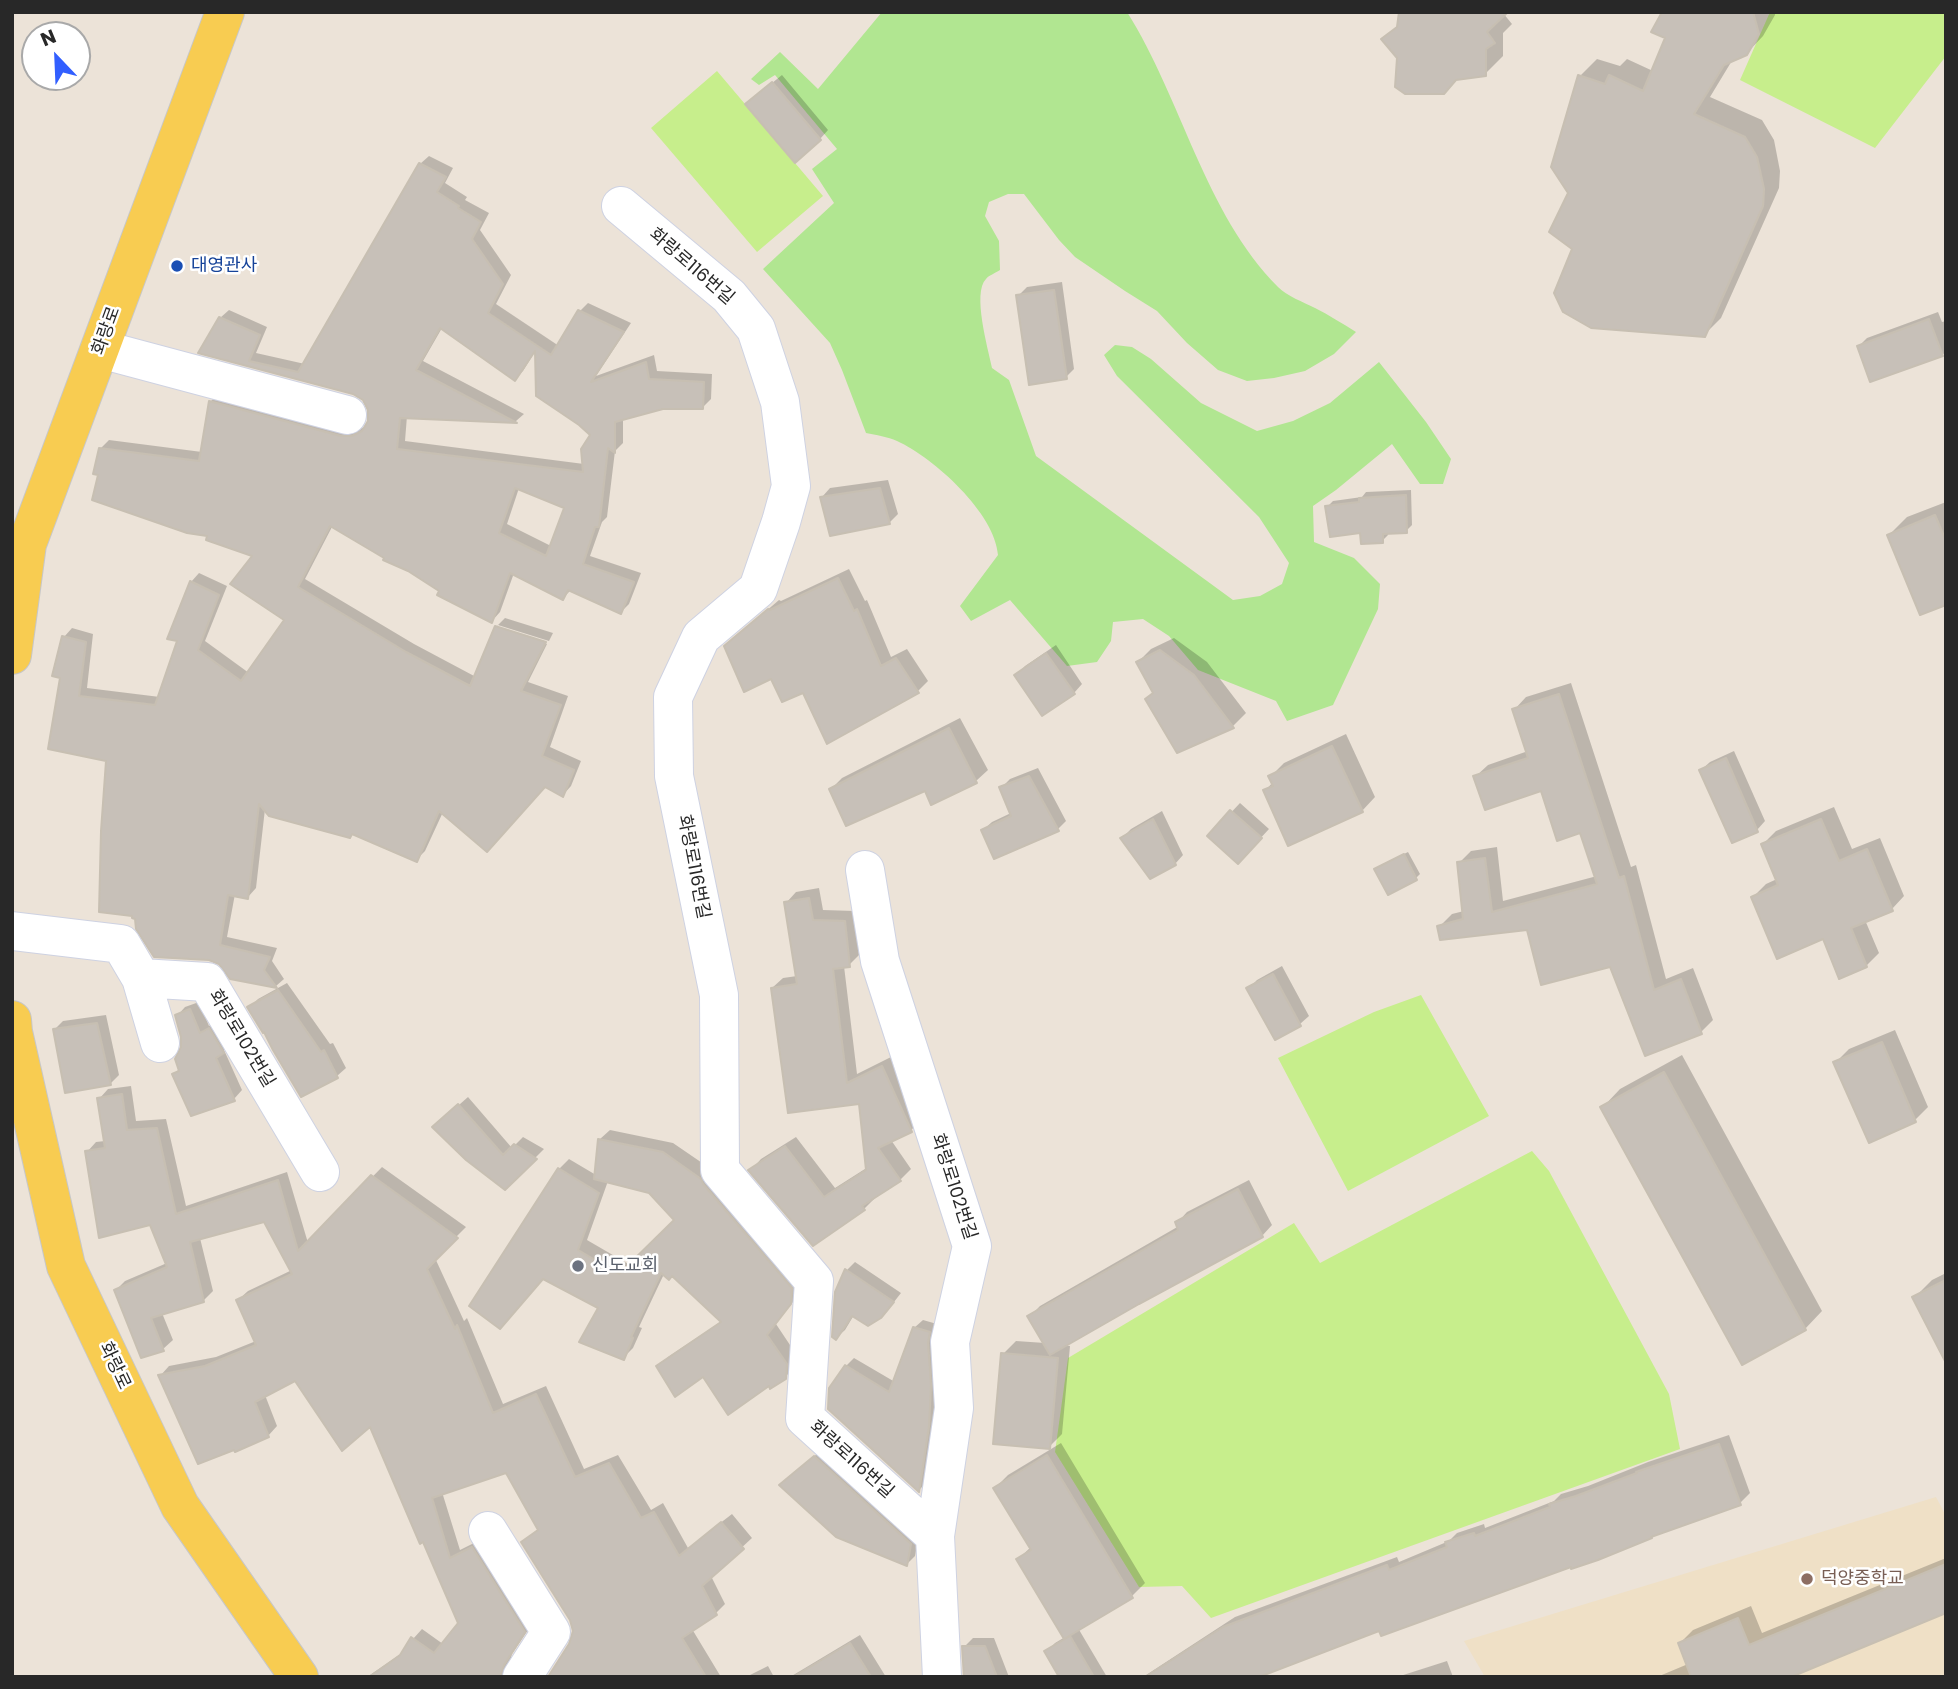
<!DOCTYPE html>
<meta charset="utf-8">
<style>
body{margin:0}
#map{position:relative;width:1958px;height:1689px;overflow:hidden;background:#ece3d8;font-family:Poppins,sans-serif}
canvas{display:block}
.frame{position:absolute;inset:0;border:14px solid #282828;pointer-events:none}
.north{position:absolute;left:21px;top:21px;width:70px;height:70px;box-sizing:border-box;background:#fff;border:2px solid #a9a9a9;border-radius:50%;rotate:337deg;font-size:19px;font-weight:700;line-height:28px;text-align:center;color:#282828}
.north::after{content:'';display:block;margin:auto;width:24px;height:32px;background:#325fff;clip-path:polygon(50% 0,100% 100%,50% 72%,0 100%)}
</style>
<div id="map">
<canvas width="1958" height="1689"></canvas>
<div class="frame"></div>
<div class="north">N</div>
</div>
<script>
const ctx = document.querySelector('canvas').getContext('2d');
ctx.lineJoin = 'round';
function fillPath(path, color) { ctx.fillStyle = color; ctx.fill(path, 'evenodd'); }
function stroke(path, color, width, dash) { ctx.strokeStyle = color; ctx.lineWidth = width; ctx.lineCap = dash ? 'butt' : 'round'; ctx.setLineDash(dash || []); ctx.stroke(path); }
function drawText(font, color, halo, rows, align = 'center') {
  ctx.font = font + ' Poppins,"Noto Sans KR",sans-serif'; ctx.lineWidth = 5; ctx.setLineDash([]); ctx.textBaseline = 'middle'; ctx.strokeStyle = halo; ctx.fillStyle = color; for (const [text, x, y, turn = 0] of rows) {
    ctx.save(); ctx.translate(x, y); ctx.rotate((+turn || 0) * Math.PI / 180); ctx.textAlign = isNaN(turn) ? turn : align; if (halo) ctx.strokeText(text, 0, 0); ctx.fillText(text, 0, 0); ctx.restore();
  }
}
fillPath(new Path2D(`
 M 1936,1497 L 1946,1516 L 1946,1677 L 1485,1677 L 1464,1641 Z`), '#efe0c6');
fillPath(new Path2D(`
 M 882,12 L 1127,12 C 1182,99 1204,212 1278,287 C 1287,296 1303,302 1315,308 C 1329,315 1343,324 1356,332 L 1334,354 L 1305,371 L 1274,378 L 1247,381 L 1218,370 L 1187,343 L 1157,311 L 1125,291 L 1075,257 L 1059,240 L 1024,194 L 1008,194 L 989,202 L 985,216 L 999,241 L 1000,270 C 996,273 989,275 986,279 C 972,293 988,348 992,368 L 1009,380 L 1036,456 L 1233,600 L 1260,596 L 1282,584 L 1289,563 L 1259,517 L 1117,376 L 1104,355 L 1115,345 L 1132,347 L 1151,359 L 1201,403 L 1257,431 L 1293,421 L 1330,403 L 1379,362 L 1426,422 L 1451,459 L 1443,484 L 1420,484 L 1392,444 L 1336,490 L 1313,506 L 1314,542 L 1354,558 L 1380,584 L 1378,609 L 1333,705 L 1287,721 L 1276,701 L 1198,670 L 1169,636 L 1143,619 L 1113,622 L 1111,641 L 1097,662 L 1067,666 L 1010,600 L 971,621 L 960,606 L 998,555 C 995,513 934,458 897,441 C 888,437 876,435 866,433 L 842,370 L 830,343 L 763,269 L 834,203 L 812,169 L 837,149 L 775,75 L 759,85 L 751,79 L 780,52 L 818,89 Z`), '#b1e691');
fillPath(new Path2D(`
 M 1770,12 L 1946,12 L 1946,56 L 1875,148 L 1740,80 Z
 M 717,71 L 823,196 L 757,252 L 651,128 Z
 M 1421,995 L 1489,1116 L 1348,1191 L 1278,1058 L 1374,1012 Z
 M 1532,1151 L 1549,1171 L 1669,1394 L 1680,1449 L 1211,1618 L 1182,1586 L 1139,1587 L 1055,1452 L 1068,1358 L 1294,1223 L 1320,1263 Z`), '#c7ee8c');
fillPath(new Path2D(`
 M 1664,12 L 1775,12 L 1775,15 L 1763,36 L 1746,54 L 1733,59 L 1710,97 L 1762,120 L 1774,140 L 1780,171 L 1779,188 L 1721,318 L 1704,335 L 1574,249 L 1570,192 L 1580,76 L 1597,59 L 1620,66 L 1627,59 L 1653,71 L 1667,37 Z
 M 1503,13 L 1512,24 L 1503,33 L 1503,56 L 1485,74 L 1399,58 L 1384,39 L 1399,24 Z
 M 782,75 L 828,130 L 820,139 L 756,96 Z
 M 429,156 L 453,168 L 445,183 L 467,197 L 465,200 L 489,213 L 480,230 L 511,275 L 496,304 L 559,346 L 580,311 L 588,303 L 631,323 L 596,376 L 654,355 L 657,371 L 712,374 L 711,399 L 702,408 L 663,408 L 623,418 L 623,443 L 615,451 L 607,517 L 602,522 L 590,556 L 641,573 L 629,604 L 621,612 L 571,590 L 563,598 L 514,573 L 500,612 L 492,621 L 333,525 L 305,579 L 414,644 L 476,677 L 498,625 L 498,628 L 547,644 L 528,682 L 568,696 L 550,747 L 581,761 L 571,786 L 563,795 L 545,785 L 443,812 L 425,851 L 416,860 L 353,833 L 265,809 L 256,888 L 248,897 L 235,894 L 227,937 L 277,948 L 272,961 L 284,979 L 276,986 L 231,977 L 62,677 L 64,637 L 72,628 L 93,634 L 87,688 L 160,697 L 179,640 L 191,582 L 199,573 L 227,586 L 205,641 L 249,673 L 286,619 L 255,555 L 210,534 L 100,473 L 100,449 L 109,440 L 202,452 L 210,402 L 219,393 L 351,428 L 362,428 L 367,426 L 370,410 L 364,399 L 354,393 L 201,351 L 220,318 L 229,310 L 267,327 L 256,353 L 305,364 L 420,164 ZM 442,328 L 514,379 L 523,371 L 536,350 L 592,435 L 584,464 L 405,441 L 407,416 L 516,421 L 524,414 L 423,361 ZM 519,488 L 566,507 L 551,546 L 507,524 Z
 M 1062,282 L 1074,369 L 1066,377 L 1018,296 L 1027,287 Z
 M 1938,312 L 1942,322 L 1946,321 L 1946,353 L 1871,380 L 1859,346 L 1867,338 Z
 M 888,480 L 898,514 L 889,523 L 822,497 L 830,488 Z
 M 1411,490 L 1412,525 L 1406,531 L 1388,532 L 1388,535 L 1382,541 L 1362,531 L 1327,507 L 1333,501 L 1362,497 L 1366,492 Z
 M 1946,502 L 1946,603 L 1889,535 L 1907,517 Z
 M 849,569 L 865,601 L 867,600 L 891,657 L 907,649 L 928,681 L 918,691 L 828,742 L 804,690 L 772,676 L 737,636 L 779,600 L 781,601 Z
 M 505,618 L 553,633 L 549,641 L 498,625 Z
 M 1174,638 L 1207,662 L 1246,713 L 1233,726 L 1147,699 L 1154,692 L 1138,662 L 1151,649 Z
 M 1056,645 L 1082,684 L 1074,693 L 1017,675 L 1025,666 Z
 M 1571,683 L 1631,867 L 1636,865 L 1666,979 L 1693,968 L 1713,1020 L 1701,1032 L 1611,965 L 1528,928 L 1439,927 L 1452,914 L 1464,911 L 1459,863 L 1471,851 L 1497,847 L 1503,901 L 1597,876 L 1581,831 L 1542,789 L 1475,777 L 1488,765 L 1528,751 L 1514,710 L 1526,697 Z
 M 960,718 L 988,770 L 976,781 L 932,802 L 925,789 L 831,789 L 842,778 Z
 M 1346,734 L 1375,797 L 1362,811 L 1265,791 L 1273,782 L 1271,776 L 1284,763 Z
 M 1734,751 L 1765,821 L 1757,830 L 1701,770 L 1710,762 Z
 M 1038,768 L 1066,821 L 1058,829 L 983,830 L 992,822 L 1011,813 L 1001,788 L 1010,779 Z
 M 1240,803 L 1269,829 L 1246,854 L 1209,836 Z
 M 1834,807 L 1852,849 L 1880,838 L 1904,896 L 1892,909 L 1865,920 L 1879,953 L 1866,966 L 1824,937 L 1753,897 L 1766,884 L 1777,879 L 1763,844 L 1776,831 Z
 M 1162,811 L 1183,855 L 1175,864 L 1122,838 L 1131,829 Z
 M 1408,852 L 1420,874 L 1416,878 L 1380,866 Z
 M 819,888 L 823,910 L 855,911 L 859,955 L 849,965 L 844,966 L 857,1074 L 893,1056 L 922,1120 L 911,1130 L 891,1140 L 911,1169 L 900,1180 L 873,1197 L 875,1198 L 864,1209 L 813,1244 L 751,1170 L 761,1159 L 796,1137 L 835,1188 L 868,1167 L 861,1102 L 772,988 L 783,978 L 797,976 L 786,903 L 796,892 Z
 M 1282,966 L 1309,1016 L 1300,1024 L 1275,1038 L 1248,989 L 1257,980 Z
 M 287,983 L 330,1044 L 333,1043 L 346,1068 L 337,1076 L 250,1007 L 258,999 Z
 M 199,1002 L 209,1026 L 218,1021 L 231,1043 L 224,1050 L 242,1090 L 234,1099 L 174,1074 L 180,1068 L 183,1048 L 183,1037 L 177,1016 L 185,1007 Z
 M 106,1015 L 119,1075 L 110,1084 L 55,1029 L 63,1021 Z
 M 1895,1030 L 1928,1107 L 1915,1120 L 1836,1062 L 1849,1049 Z
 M 1682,1055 L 1822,1311 L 1805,1329 L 1603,1107 L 1620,1089 Z
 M 131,1086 L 136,1121 L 166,1119 L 186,1206 L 287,1172 L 308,1243 L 382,1167 L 466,1227 L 435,1258 L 464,1321 L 467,1318 L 503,1404 L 546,1386 L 584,1469 L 618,1455 L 651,1510 L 663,1503 L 688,1548 L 732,1514 L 752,1538 L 711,1576 L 725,1604 L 716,1613 L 692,1629 L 721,1677 L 550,1677 L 571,1645 L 575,1631 L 571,1620 L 523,1542 L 539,1528 L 507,1471 L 442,1492 L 460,1550 L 482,1539 L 534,1621 L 512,1654 L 509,1665 L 512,1677 L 367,1677 L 405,1651 L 413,1639 L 422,1629 L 443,1644 L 460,1624 L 371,1424 L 296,1379 L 265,1395 L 277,1426 L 268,1436 L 160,1376 L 169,1366 L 216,1357 L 256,1341 L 238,1300 L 248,1291 L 292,1270 L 264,1220 L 200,1238 L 213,1291 L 203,1301 L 162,1313 L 173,1340 L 163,1349 L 142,1356 L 116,1290 L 125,1281 L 167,1263 L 151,1223 L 87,1152 L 96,1142 L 105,1141 L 99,1099 L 108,1089 Z
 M 468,1097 L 512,1148 L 523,1137 L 544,1149 L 505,1188 L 443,1119 Z
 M 610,1130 L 673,1143 L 711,1169 L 800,1293 L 776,1324 L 796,1354 L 795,1367 L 785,1377 L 703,1374 L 658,1366 L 668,1357 L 722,1321 L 672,1274 L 664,1274 L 639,1327 L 642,1328 L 633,1348 L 623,1358 L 600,1307 L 544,1277 L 559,1169 L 569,1159 L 596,1175 L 600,1139 ZM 608,1181 L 650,1192 L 676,1220 L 630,1265 L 587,1240 Z
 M 1249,1180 L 1272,1225 L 1262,1236 L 1064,1345 L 1070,1346 L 1062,1434 L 1049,1447 L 1003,1354 L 1016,1341 L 1045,1343 L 1029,1317 L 1040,1306 L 1179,1226 L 1177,1223 L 1187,1212 Z
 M 855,1262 L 901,1293 L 890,1307 L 854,1315 L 845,1330 L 836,1338 L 847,1270 Z
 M 1946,1273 L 1946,1359 L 1914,1298 L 1932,1280 Z
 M 923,1320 L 937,1324 L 937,1417 L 927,1482 L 919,1490 L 829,1408 L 846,1366 L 854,1358 L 895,1382 L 914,1328 Z
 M 1729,1435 L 1750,1493 L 1740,1503 L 1572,1565 L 1380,1629 L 1218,1677 L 1143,1677 L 1235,1617 L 1397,1557 L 1399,1562 L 1449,1541 L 1457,1533 L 1484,1524 L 1485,1528 L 1554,1501 L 1561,1494 L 1588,1486 L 1648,1462 Z
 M 1061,1443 L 1145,1583 L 1132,1596 L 1078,1628 L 1107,1677 L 1061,1677 L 1046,1652 L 1055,1643 L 1065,1637 L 1018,1559 L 1031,1547 L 995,1488 L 1008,1475 Z
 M 824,1448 L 919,1535 L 915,1556 L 907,1564 L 790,1477 Z
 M 1946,1558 L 1946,1611 L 1786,1677 L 1657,1677 L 1688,1664 L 1680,1643 L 1693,1630 L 1751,1606 L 1762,1633 Z
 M 860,1635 L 886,1677 L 790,1677 Z
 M 973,1638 L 994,1638 L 1009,1677 L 965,1677 L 964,1647 Z
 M 1447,1661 L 1453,1677 L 1397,1677 Z
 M 768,1666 L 774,1677 L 746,1677 Z`), '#0003');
const building = new Path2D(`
 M 1399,12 L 1508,12 L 1487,32 L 1495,43 L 1486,49 L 1486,76 L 1456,80 L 1444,94 L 1405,94 L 1395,87 L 1397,58 L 1381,39 L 1397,27 Z
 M 1662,12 L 1753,12 L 1759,34 L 1747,55 L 1724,65 L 1694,114 L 1745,137 L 1757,157 L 1764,189 L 1763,206 L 1705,337 L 1591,328 L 1563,312 L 1554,293 L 1572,249 L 1549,232 L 1568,193 L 1551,167 L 1578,75 L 1605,84 L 1609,75 L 1643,91 L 1665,38 L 1651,32 Z
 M 772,82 L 821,140 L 795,163 L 745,104 Z
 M 419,163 L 446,177 L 437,192 L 459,206 L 458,208 L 481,222 L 472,239 L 503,284 L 488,313 L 551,355 L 578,310 L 624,332 L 591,382 L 646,362 L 649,379 L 704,382 L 703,409 L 663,409 L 615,422 L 615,453 L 608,448 L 599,527 L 595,527 L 583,564 L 634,582 L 621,614 L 568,590 L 563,600 L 510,573 L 492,623 L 437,595 L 439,591 L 408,571 L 383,560 L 384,558 L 330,526 L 298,587 L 406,652 L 470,686 L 495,626 L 546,642 L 521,691 L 561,705 L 542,756 L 574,770 L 563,797 L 545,787 L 487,852 L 439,811 L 417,862 L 352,834 L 350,838 L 269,816 L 259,804 L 248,899 L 228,895 L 220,945 L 270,957 L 264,970 L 277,988 L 230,979 L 219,964 L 209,960 L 154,957 L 136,929 L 135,919 L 132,918 L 132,916 L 99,912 L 101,831 L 106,761 L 48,749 L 60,678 L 52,676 L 62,636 L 86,642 L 79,696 L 155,705 L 177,641 L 167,639 L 190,581 L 219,595 L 198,650 L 241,681 L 284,620 L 230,584 L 252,556 L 206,540 L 207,536 L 187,533 L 92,500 L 98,475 L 93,474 L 99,448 L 199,461 L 209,401 L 341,436 L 352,436 L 362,431 L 368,421 L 368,410 L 363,400 L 353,394 L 198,353 L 219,317 L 260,335 L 249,361 L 298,372 ZM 440,328 L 515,381 L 535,351 L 536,396 L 579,425 L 590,435 L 581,449 L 583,472 L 397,449 L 400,418 L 517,423 L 416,370 ZM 515,488 L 564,508 L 546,556 L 499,533 Z
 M 1054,290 L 1067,379 L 1029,385 L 1016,295 Z
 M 1929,319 L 1943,356 L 1870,382 L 1857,346 Z
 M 880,488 L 890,524 L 830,536 L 820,497 Z
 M 1406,495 L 1407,533 L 1383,534 L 1383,543 L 1361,544 L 1360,533 L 1330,537 L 1325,506 L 1359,502 L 1359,498 Z
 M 1935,515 L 1946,541 L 1946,605 L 1920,615 L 1887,535 Z
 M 838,578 L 854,611 L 857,609 L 881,666 L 896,658 L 919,693 L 827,744 L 803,693 L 782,702 L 771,679 L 744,692 L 724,646 L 768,609 L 770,610 Z
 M 1160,650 L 1194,675 L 1234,728 L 1177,753 L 1145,699 L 1153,693 L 1136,662 Z
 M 1046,653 L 1075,694 L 1042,716 L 1014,675 Z
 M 1559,694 L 1619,878 L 1624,876 L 1654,990 L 1681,979 L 1702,1034 L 1645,1056 L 1610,967 L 1541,985 L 1527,930 L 1440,940 L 1437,926 L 1463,919 L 1457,862 L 1485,858 L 1492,912 L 1597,884 L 1580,833 L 1557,841 L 1541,791 L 1485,810 L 1473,776 L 1528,758 L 1512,709 Z
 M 949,728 L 977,783 L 931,805 L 925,791 L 846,826 L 829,789 Z
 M 1332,746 L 1363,812 L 1288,846 L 1263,790 L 1273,786 L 1268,776 Z
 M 1726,758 L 1758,832 L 1732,843 L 1699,770 Z
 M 1029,776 L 1059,831 L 994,859 L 981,830 L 1011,816 L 999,787 Z
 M 1230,810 L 1262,838 L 1238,864 L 1207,836 Z
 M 1153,819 L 1176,865 L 1150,879 L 1120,838 Z
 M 1821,819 L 1839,861 L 1867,849 L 1893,911 L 1851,928 L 1867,967 L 1839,979 L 1823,939 L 1777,959 L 1751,897 L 1778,885 L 1761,844 Z
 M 1404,854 L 1417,880 L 1388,895 L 1374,869 Z
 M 809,898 L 813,920 L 845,921 L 850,967 L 833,969 L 847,1083 L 882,1066 L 912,1132 L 878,1148 L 901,1181 L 862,1206 L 865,1210 L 813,1246 L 748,1170 L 785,1146 L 824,1197 L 866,1170 L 859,1104 L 788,1113 L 771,988 L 797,984 L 784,902 Z
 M 1273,974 L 1301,1026 L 1275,1040 L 1246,988 Z
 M 278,990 L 321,1052 L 324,1050 L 338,1078 L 301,1097 L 273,1050 L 264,1032 L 263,1033 L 247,1007 Z
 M 190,1009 L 200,1033 L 209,1028 L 224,1053 L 216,1058 L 235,1101 L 191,1116 L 172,1074 L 179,1071 L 175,1059 L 181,1047 L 181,1037 L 175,1015 Z
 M 97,1023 L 111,1085 L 65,1093 L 53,1029 Z
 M 1882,1042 L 1916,1122 L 1869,1143 L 1833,1062 Z
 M 1664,1072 L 1806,1330 L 1742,1365 L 1600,1107 Z
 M 122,1094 L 127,1130 L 157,1128 L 176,1214 L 278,1180 L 298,1251 L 371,1175 L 458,1238 L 427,1269 L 455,1329 L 457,1325 L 493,1413 L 536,1394 L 575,1477 L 609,1463 L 641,1518 L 654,1512 L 679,1556 L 721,1522 L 744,1549 L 702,1586 L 717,1615 L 682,1638 L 706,1677 L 548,1677 L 569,1644 L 573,1631 L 570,1620 L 521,1542 L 538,1530 L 506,1473 L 432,1498 L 450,1558 L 472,1547 L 525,1632 L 504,1665 L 500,1677 L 369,1677 L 400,1655 L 411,1637 L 434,1653 L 458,1623 L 423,1542 L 420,1544 L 370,1427 L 342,1451 L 295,1381 L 255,1402 L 269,1437 L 235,1452 L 234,1450 L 198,1464 L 158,1375 L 205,1366 L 256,1345 L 236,1300 L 292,1274 L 264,1222 L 190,1242 L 204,1302 L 151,1318 L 164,1351 L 141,1358 L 114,1290 L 167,1267 L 150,1225 L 99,1238 L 85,1151 L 105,1148 L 97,1098 Z
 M 458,1104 L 503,1155 L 514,1144 L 537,1159 L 505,1190 L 466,1160 L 432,1127 Z
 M 598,1139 L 663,1152 L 701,1179 L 703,1184 L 792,1288 L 791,1304 L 767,1335 L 787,1364 L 786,1379 L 770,1389 L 769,1386 L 728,1415 L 703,1377 L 675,1397 L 656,1366 L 721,1322 L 672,1276 L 669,1280 L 661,1273 L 631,1337 L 633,1338 L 624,1360 L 579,1342 L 598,1308 L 543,1279 L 500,1329 L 469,1306 L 558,1168 L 599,1193 L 578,1250 L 619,1274 L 674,1220 L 649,1193 L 594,1179 Z
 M 1238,1189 L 1263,1237 L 1139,1304 L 1050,1355 L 1027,1316 L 1178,1230 L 1175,1222 Z
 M 845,1269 L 894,1302 L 881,1318 L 868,1326 L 852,1316 L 836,1340 L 832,1337 L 835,1292 Z
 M 1946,1280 L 1946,1363 L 1912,1297 Z
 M 913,1327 L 930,1332 L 928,1343 L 931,1385 L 929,1426 L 919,1492 L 828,1409 L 829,1388 L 845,1365 L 889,1392 Z
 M 1001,1353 L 1058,1358 L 1050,1449 L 993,1444 Z
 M 1719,1444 L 1741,1505 L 1651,1537 L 1652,1538 L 1598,1560 L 1571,1569 L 1571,1567 L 1381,1636 L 1379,1631 L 1259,1677 L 1145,1677 L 1223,1627 L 1387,1565 L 1389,1570 L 1447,1547 L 1445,1542 L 1474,1533 L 1475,1536 L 1550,1507 L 1549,1504 L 1576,1496 L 1637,1473 L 1636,1472 Z
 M 1047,1455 L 1133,1598 L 1064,1639 L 1016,1559 L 1031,1550 L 993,1488 Z
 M 814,1456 L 911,1544 L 907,1566 L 836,1537 L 779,1485 Z
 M 1946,1564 L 1946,1613 L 1791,1677 L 1691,1677 L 1678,1643 L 1738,1618 L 1749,1645 Z
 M 1070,1636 L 1094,1677 L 1059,1677 L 1044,1651 Z
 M 850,1643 L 871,1677 L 793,1677 Z
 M 962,1646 L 985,1646 L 997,1677 L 964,1677 Z`);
fillPath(building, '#c7c0b8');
stroke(building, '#c7bfb2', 2);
const minor = new Path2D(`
 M 621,206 L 729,296 L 756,329 L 780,402 L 791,486 L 781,522 L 758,589 L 701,637 L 673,697 L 674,776 L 719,995 L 720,1170 L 814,1281 L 805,1418 L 935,1536
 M 100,349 L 347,415
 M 865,870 L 880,961 L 972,1246 L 950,1342 L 954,1408 L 935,1536 L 942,1677
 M 12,931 L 121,944 L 141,978 L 207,982 L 320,1172
 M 141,978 L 160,1043
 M 488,1531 L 551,1632 L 522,1677`);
const major = new Path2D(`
 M 12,655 L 27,544 L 225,12
 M 12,1020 L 13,1032 L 66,1266 L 180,1506 L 299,1677`);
stroke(minor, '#ced2e2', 40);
stroke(major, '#c7c7c7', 40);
stroke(minor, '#fff', 38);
stroke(major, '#f8cc51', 38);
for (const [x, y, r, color] of [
 [177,266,7,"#1a4fb4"],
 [578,1266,7,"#6b7280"],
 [1807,1579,7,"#8d6e63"]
]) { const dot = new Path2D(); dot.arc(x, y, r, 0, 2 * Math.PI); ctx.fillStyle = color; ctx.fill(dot); stroke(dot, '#fff', 2.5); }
drawText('18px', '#164399', '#fff', [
 ["대영관사",191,266]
], 'left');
drawText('18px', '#282828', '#fff', [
 ["화랑로116번길",691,267,41],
 ["화랑로",107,331,-70],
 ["화랑로116번길",693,867,79],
 ["화랑로102번길",241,1039,59],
 ["화랑로102번길",953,1187,72],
 ["화랑로",114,1366,65],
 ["화랑로116번길",851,1460,42]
]);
drawText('18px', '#5b616d', '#fff', [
 ["신도교회",592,1266]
], 'left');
drawText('18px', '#785e54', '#fff', [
 ["덕양중학교",1821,1579]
], 'left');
</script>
